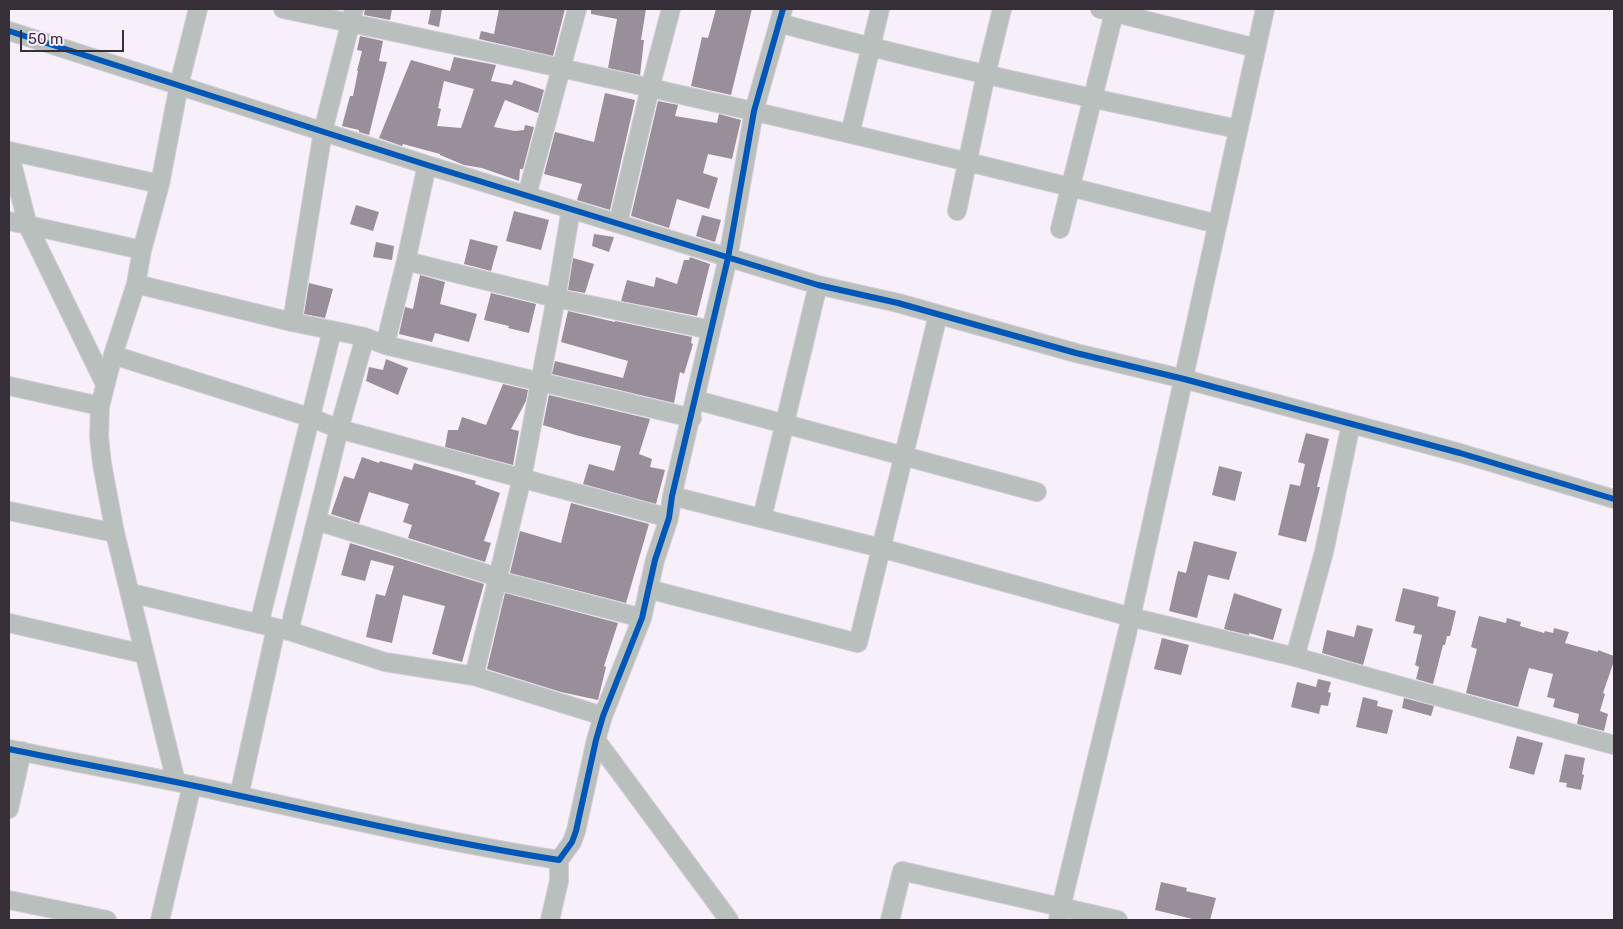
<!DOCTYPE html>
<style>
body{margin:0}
#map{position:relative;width:1623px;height:929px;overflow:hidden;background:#f7effa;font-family:Rubik,sans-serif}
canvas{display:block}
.frame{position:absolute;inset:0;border:10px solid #362f38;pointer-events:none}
.scale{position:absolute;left:20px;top:30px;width:104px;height:22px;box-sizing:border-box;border:2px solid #362f38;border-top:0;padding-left:6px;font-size:15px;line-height:18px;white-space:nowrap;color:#362f38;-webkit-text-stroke:4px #faebfe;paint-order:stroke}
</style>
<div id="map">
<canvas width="1623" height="929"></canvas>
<div class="frame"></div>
<div class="scale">50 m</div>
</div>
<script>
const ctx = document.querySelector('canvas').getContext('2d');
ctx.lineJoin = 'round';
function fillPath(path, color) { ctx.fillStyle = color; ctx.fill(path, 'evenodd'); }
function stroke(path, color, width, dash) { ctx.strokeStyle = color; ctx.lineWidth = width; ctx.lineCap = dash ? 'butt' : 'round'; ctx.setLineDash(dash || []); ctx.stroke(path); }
fillPath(new Path2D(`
 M 365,9 L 392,9 L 390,20 L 364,15 Z
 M 431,9 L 442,9 L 439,27 L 428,24 Z
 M 499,9 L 565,9 L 553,56 L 479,39 L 481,31 L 494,34 Z
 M 591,9 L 646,9 L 641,40 L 644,40 L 640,75 L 608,68 L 617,19 L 591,14 Z
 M 716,9 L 752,9 L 731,95 L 691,86 L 702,37 L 708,38 Z
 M 360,36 L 383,41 L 379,61 L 387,62 L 369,135 L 359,132 L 359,130 L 342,126 L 350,96 L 353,96 L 358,71 L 357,71 L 362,51 L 357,50 Z
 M 454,57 L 496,65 L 491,81 L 512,85 L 514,80 L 544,90 L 538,113 L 505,100 L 494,127 L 515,131 L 524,130 L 525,125 L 534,127 L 523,169 L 520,169 L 519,181 L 482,168 L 464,165 L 440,155 L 440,154 L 403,144 L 402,146 L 379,138 L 411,60 L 450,71 ZM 444,81 L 474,89 L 461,128 L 437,126 L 441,109 L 438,108 Z
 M 605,93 L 635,100 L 610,210 L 577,200 L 582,184 L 544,174 L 555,132 L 594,142 Z
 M 658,101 L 678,105 L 675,116 L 717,123 L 719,114 L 741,120 L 732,159 L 708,154 L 703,173 L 718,178 L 709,209 L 677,199 L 669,228 L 631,216 Z
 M 356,205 L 379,212 L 373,231 L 350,224 Z
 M 514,211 L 549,220 L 541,250 L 506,241 Z
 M 702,215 L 721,220 L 715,242 L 696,236 Z
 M 594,234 L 614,237 L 609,252 L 592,246 Z
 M 470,239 L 498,246 L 491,271 L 464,264 Z
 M 376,242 L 394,246 L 392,260 L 373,257 Z
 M 690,257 L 710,264 L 697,316 L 621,301 L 627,280 L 654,287 L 656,277 L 677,284 L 684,260 L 689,260 Z
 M 573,258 L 594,264 L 585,293 L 568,290 Z
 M 420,275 L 445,282 L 440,304 L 477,314 L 469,342 L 435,333 L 432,342 L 399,334 L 405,307 L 413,309 Z
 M 309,283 L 333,289 L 325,318 L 304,314 Z
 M 491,293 L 536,304 L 529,333 L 508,328 L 509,326 L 484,320 Z
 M 568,311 L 615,322 L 615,321 L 692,337 L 691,343 L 693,344 L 684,374 L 680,372 L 674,403 L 552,374 L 555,361 L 623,378 L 628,361 L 561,342 Z
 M 386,359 L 408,368 L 398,395 L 366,381 L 369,367 L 383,370 Z
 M 503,384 L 528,390 L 526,401 L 511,429 L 519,431 L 513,465 L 445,447 L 448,430 L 458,430 L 462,417 L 486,425 Z
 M 549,395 L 650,419 L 639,454 L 652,459 L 650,467 L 665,470 L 656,504 L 583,484 L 589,464 L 614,471 L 621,446 L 579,436 L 543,425 Z
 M 1306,433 L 1329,439 L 1317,487 L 1320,487 L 1306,542 L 1278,535 L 1290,484 L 1300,486 L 1305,464 L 1298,462 Z
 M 362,457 L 379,463 L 380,461 L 412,470 L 414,463 L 476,481 L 475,484 L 500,493 L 484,541 L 491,543 L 485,562 L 408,538 L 412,525 L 403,522 L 409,504 L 369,492 L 359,523 L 331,514 L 344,476 L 354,479 Z
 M 1219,466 L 1242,472 L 1235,501 L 1212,495 Z
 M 571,503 L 649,524 L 626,603 L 510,573 L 520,531 L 561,543 Z
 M 1194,541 L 1237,552 L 1229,580 L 1208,575 L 1197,618 L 1169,611 L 1178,571 L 1186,573 Z
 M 350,543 L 484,584 L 462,662 L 432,654 L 445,606 L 403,595 L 392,643 L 366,637 L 376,594 L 385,596 L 394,566 L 371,560 L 365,581 L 341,575 Z
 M 1403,588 L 1439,597 L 1437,606 L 1456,611 L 1450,636 L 1447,636 L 1445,645 L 1443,645 L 1433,684 L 1416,679 L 1419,667 L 1415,665 L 1422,635 L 1413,633 L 1415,626 L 1395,621 Z
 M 505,593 L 618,623 L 604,666 L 606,667 L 598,700 L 561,692 L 487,669 Z
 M 1234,593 L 1282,609 L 1273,640 L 1249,633 L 1249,635 L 1224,629 Z
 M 1479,616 L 1506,623 L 1507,618 L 1521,622 L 1520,626 L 1544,633 L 1545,631 L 1553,633 L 1554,628 L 1569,632 L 1565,643 L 1598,652 L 1598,650 L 1614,656 L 1614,661 L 1603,693 L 1605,694 L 1600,711 L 1608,714 L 1604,731 L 1577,724 L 1579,714 L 1553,707 L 1555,699 L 1547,697 L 1553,674 L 1529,668 L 1518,707 L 1466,693 L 1477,649 L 1471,647 Z
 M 1357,625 L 1373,629 L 1363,665 L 1322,653 L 1327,630 L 1354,637 Z
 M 1162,638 L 1189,645 L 1181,675 L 1154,669 Z
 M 1318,679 L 1331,682 L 1328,692 L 1331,693 L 1328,706 L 1321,705 L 1319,714 L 1291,707 L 1297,682 L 1316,687 Z
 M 1363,697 L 1378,701 L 1377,706 L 1393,710 L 1387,734 L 1356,727 Z
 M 1404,698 L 1434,706 L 1431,716 L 1402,708 Z
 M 1517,736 L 1543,743 L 1534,775 L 1509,768 Z
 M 1565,754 L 1585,758 L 1582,774 L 1584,775 L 1581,790 L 1566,787 L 1567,783 L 1559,782 Z
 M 1161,882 L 1187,888 L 1186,891 L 1216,898 L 1210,920 L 1197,920 L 1155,910 Z`), '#988f9b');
const minor = new Path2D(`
 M 283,9 C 596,73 908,145 1217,224
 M 1100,9 L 1256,48
 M 779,23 C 931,64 1084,97 1238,129
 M 9,31 L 427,165 L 818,285 L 898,303 L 1076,353 L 1184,379 L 1460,453 L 1614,499
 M 850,134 L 880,9
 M 9,151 L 160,184
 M 9,152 L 28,226 L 105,384
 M 527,195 L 577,9
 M 957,211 L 986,74 L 1002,9
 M 9,221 L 142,250
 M 618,223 L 650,88 L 671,9
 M 1060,229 L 1115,9
 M 406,261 L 556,298 L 711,330
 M 136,284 L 292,322 L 365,337 L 385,345 L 692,418
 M 292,322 L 323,131 L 354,9
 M 385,345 L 406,261 L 427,165
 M 113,355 L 312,418 L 339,429 L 669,518
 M 9,386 L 100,406
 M 696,400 L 1037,492
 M 672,496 L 881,548 L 1131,617 L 1295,657 L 1614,745
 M 9,511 L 115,533
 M 762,518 L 818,285
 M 317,521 L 497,577
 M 496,580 L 642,618
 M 648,589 L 858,643 L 938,315
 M 131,593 L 289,631 L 385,662 L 474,676 L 603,716
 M 9,623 L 144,654
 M 259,624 L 332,331
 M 289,631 L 339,429 L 365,337
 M 1295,657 L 1324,552 L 1351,424
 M 474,676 L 522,478 L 556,298 L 571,209
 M 596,740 L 729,920
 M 9,749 C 71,762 133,773 195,786 C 316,812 437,841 559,860 L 572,842 L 576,831 L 596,740 L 603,716 L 642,618 L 655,560 L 669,518 L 672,496 L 728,258 L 754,111 L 783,9
 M 176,782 L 115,533 L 102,464 L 99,436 L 100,406 L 113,355 L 136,284 L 142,250 L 160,184 L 179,85 L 198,9
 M 239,796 L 276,628
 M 9,809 L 22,751
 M 9,900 L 107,920
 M 160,920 L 192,785
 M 550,920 L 559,881 L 559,860
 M 890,920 L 902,871 L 1118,920
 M 1058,920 L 1131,617 L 1265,9`);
stroke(minor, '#d3cdd6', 20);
stroke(minor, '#b8bfbc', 18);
stroke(new Path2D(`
 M 9,31 L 427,165 L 818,285 L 898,303 L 1076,353 L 1184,379 L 1460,453 L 1614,499
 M 9,749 C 71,762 133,773 195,786 C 316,812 437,841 559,860 L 572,842 L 576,831 L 596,740 L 603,716 L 642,618 L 655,560 L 669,518 L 672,496 L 728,258 L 754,111 L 783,9`), '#0057b8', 6);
</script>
